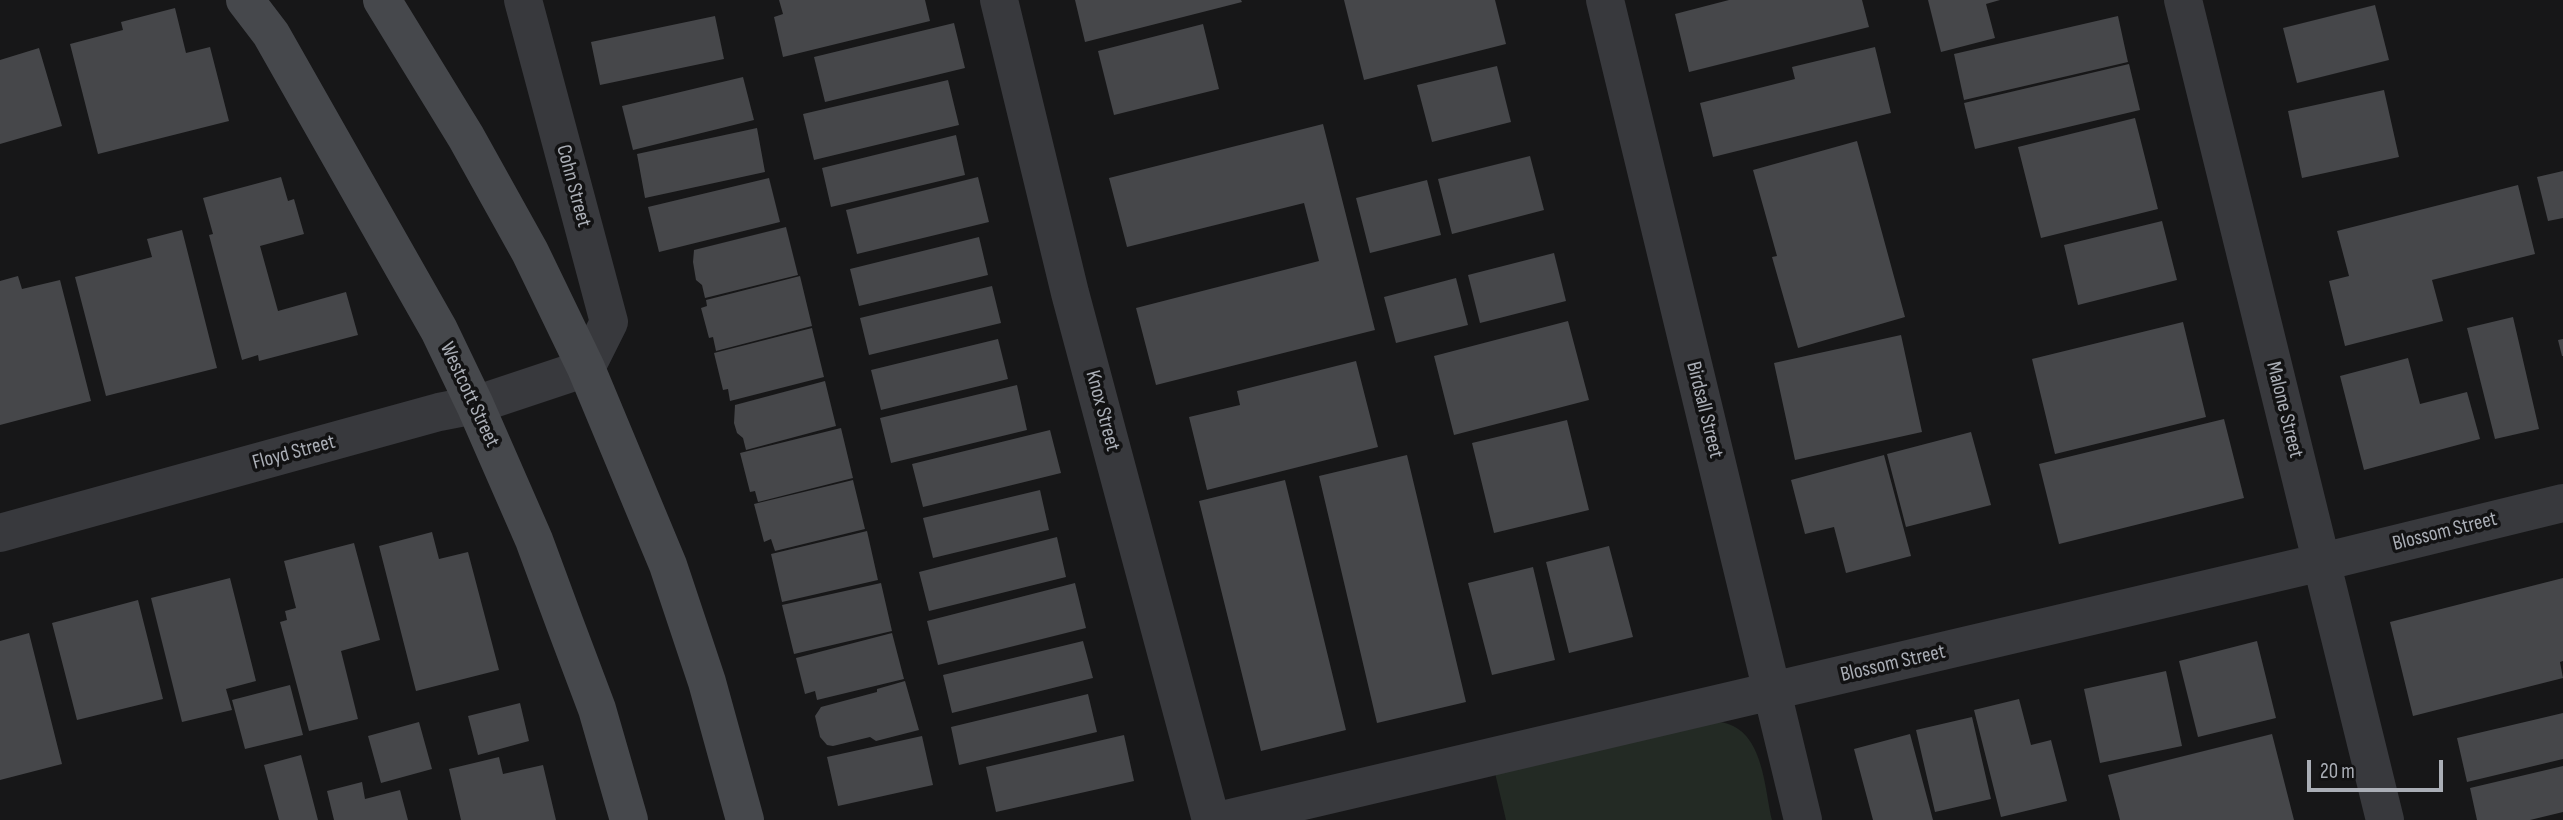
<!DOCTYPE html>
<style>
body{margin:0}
#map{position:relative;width:2563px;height:820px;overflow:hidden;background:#171718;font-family:"Sofia Sans Condensed",sans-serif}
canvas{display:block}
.scale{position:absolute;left:2307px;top:760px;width:136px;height:32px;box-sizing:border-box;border:4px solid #aaaeb6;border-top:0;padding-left:9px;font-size:21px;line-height:24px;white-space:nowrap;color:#aaaeb6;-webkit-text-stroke:5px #121213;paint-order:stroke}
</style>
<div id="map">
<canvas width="2563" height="820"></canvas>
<div class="scale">20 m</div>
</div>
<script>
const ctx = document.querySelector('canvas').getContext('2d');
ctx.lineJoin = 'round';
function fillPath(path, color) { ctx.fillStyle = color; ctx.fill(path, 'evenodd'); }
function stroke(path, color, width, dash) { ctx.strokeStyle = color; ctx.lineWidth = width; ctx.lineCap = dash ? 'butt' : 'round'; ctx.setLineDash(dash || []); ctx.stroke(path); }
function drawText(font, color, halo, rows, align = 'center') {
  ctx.font = font + ' "Sofia Sans Condensed",sans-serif'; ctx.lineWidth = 7; ctx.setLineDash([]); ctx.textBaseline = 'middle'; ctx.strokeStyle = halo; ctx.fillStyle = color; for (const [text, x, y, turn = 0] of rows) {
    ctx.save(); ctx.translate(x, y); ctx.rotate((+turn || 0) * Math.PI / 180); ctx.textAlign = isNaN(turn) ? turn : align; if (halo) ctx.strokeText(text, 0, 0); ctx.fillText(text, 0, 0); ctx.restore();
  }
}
fillPath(new Path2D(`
 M 1719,722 C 1763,727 1764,785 1772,820 L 1506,820 L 1495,773 Z`), '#232a24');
fillPath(new Path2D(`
 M 779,0 L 925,0 L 930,21 L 783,57 L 774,17 L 783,14 Z
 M 1075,0 L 1241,0 L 1242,2 L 1085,42 Z
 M 1344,0 L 1495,0 L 1506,44 L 1364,80 Z
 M 1729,0 L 1862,0 L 1869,27 L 1689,72 L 1675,14 Z
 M 1928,0 L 2000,0 L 1986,4 L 1995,38 L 1941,52 Z
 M 2375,5 L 2389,60 L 2297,83 L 2283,28 Z
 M 175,8 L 186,53 L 210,47 L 229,121 L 98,154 L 70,44 L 123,30 L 121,22 Z
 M 715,16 L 724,59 L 600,85 L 591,42 Z
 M 2118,16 L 2128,62 L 1964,100 L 1954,54 Z
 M 954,23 L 965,68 L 825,102 L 814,57 Z
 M 1203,24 L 1219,89 L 1114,115 L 1098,51 Z
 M 1875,47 L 1891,113 L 1713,157 L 1700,103 L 1795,79 L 1792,67 Z
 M 39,48 L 62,126 L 0,144 L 0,60 Z
 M 2129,64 L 2140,110 L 1975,149 L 1964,103 Z
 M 1497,66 L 1511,122 L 1432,142 L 1417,85 Z
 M 743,77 L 754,120 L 633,150 L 622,106 Z
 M 948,80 L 959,125 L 814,160 L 803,114 Z
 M 2384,90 L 2399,157 L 2302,178 L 2288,111 Z
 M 2135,118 L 2158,209 L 2041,238 L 2018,147 Z
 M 1323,124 L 1375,330 L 1156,385 L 1136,308 L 1319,261 L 1304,203 L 1127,247 L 1109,178 Z
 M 757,128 L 765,172 L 645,198 L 637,154 Z
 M 956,135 L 965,175 L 831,207 L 822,168 Z
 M 1857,141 L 1905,317 L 1798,348 L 1772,257 L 1777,256 L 1753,170 Z
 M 1530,156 L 1544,210 L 1452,234 L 1438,179 Z
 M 2563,171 L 2563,218 L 2548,221 L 2537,177 Z
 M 281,177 L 288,201 L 294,199 L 304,234 L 260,246 L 278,311 L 346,292 L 358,335 L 259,361 L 258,355 L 242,360 L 209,235 L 213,234 L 203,198 Z
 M 978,177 L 989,222 L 857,254 L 846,210 Z
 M 769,178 L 780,222 L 659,252 L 648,207 Z
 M 1427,180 L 1441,235 L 1370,253 L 1356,198 Z
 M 2518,185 L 2535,254 L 2432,280 L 2443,321 L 2345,346 L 2329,281 L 2349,276 L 2337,231 Z
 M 2162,221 L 2177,280 L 2078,305 L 2064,245 Z
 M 786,227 L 798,275 L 705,298 L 702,285 L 696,280 L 693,262 L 694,250 Z
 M 182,230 L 217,368 L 106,396 L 75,277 L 152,257 L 147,239 Z
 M 979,237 L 988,275 L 859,306 L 850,269 Z
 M 1554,253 L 1566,301 L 1480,323 L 1468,275 Z
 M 18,276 L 22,289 L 60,280 L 91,401 L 0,425 L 0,281 Z
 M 800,276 L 812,326 L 716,351 L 713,337 L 709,338 L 701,308 L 707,306 L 706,300 Z
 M 1456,278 L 1468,325 L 1396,343 L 1384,297 Z
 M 992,286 L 1001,323 L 869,355 L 860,318 Z
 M 2513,317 L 2539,429 L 2495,439 L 2467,328 Z
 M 1568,321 L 1589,400 L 1454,435 L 1434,356 Z
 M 2183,322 L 2206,417 L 2055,454 L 2032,359 Z
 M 812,328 L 824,377 L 730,401 L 728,389 L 723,390 L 714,353 Z
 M 1901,335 L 1922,432 L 1795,460 L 1774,363 Z
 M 998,339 L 1008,379 L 881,410 L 871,370 Z
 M 2563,339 L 2563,356 L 2562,356 L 2558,340 Z
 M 2408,358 L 2420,404 L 2467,392 L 2480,439 L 2364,470 L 2340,376 Z
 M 1356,361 L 1378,447 L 1207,490 L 1189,417 L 1240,405 L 1237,391 Z
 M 825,381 L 836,426 L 746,450 L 743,438 L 737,433 L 734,423 L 735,405 Z
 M 1017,385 L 1027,430 L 891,463 L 880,418 Z
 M 2224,419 L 2244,498 L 2059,544 L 2039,464 Z
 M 1567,420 L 1589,510 L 1494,533 L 1472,443 Z
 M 841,428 L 853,478 L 758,502 L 755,491 L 750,492 L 740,453 Z
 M 1050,430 L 1061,473 L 923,507 L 912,464 Z
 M 1971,432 L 1991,505 L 1906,527 L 1887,454 Z
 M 1407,455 L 1466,702 L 1377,723 L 1319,476 Z
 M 1884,455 L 1911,556 L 1846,573 L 1834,527 L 1805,534 L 1791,480 Z
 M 853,480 L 865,529 L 775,551 L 771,539 L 764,542 L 754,504 Z
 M 1285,480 L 1346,730 L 1261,751 L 1199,501 Z
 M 1040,490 L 1049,530 L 933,558 L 923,518 Z
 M 867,531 L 878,580 L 782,602 L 771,554 Z
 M 432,532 L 439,559 L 468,552 L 499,670 L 416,691 L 379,546 Z
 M 1057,537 L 1066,577 L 929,611 L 919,572 Z
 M 354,543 L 380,640 L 341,651 L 358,719 L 309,731 L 280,622 L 287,620 L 285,611 L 296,608 L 284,561 Z
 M 1609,546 L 1633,637 L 1569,653 L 1546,562 Z
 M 1533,567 L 1555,660 L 1492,675 L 1468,583 Z
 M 230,578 L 256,681 L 226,689 L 232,710 L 182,722 L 151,598 Z
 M 2563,578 L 2563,661 L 2560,662 L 2563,678 L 2413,716 L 2390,622 Z
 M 881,583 L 892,631 L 794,654 L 782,605 Z
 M 1075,583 L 1086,628 L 938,665 L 927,621 Z
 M 138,600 L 163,699 L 77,720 L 52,623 Z
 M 29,633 L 62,764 L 0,780 L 0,641 Z
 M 892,633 L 904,679 L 817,700 L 815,691 L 805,694 L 796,658 Z
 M 1083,641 L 1093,678 L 952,713 L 943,675 Z
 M 2257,641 L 2276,718 L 2198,737 L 2179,661 Z
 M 2166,671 L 2182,746 L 2100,763 L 2084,689 Z
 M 905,681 L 919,730 L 876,741 L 870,737 L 833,746 L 827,745 L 820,737 L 815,716 L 821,707 L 877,692 L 877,689 Z
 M 290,685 L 303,735 L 245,749 L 232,700 Z
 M 1088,694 L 1097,732 L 959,765 L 951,727 Z
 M 2019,699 L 2031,745 L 2051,740 L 2067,801 L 2001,817 L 1974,710 Z
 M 520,703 L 529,741 L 478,755 L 468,716 Z
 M 2563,713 L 2563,759 L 2467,782 L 2457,738 Z
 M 1972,717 L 1991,799 L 1935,812 L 1916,730 Z
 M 419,722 L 432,769 L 381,783 L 368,736 Z
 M 1910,734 L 1933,820 L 1873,820 L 1854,749 Z
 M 2272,734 L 2294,820 L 2120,820 L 2108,775 Z
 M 1124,735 L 1134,781 L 996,812 L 986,767 Z
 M 922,736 L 933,785 L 838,806 L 827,757 Z
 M 301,755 L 318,820 L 279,820 L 264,765 Z
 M 499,757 L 503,774 L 543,765 L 556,820 L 461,820 L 449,769 Z
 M 2563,766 L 2563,812 L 2530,820 L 2477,820 L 2470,788 Z
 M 362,782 L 365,799 L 400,790 L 408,820 L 334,820 L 327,791 Z`), '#46474a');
stroke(new Path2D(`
 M 999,0 L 1070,293 L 1211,820
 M 1605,0 L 1803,820
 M 2183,0 L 2385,820
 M 0,533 L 439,412 L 475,405 L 586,368 L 609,322 L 523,0
 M 1222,820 L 2322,562 L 2563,503`), '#38393d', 38);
stroke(new Path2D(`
 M 245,0 L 271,34 L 439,330 L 475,405 L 534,540 L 565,624 L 597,709 L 629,820
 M 382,0 L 466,137 L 530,252 L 586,368 L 668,565 L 707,682 L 745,820`), '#46484c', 38);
drawText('21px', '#aaaeb6', '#121213', [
 ["Cohn Street",573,186,75],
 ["Westcott Street",469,395,65],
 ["Birdsall Street",1704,410,76],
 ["Malone Street",2284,410,76],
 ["Knox Street",1102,411,75],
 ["Floyd Street",294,453,-15],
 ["Blossom Street",2445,532,-14],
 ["Blossom Street",1893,664,-13]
]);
</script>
